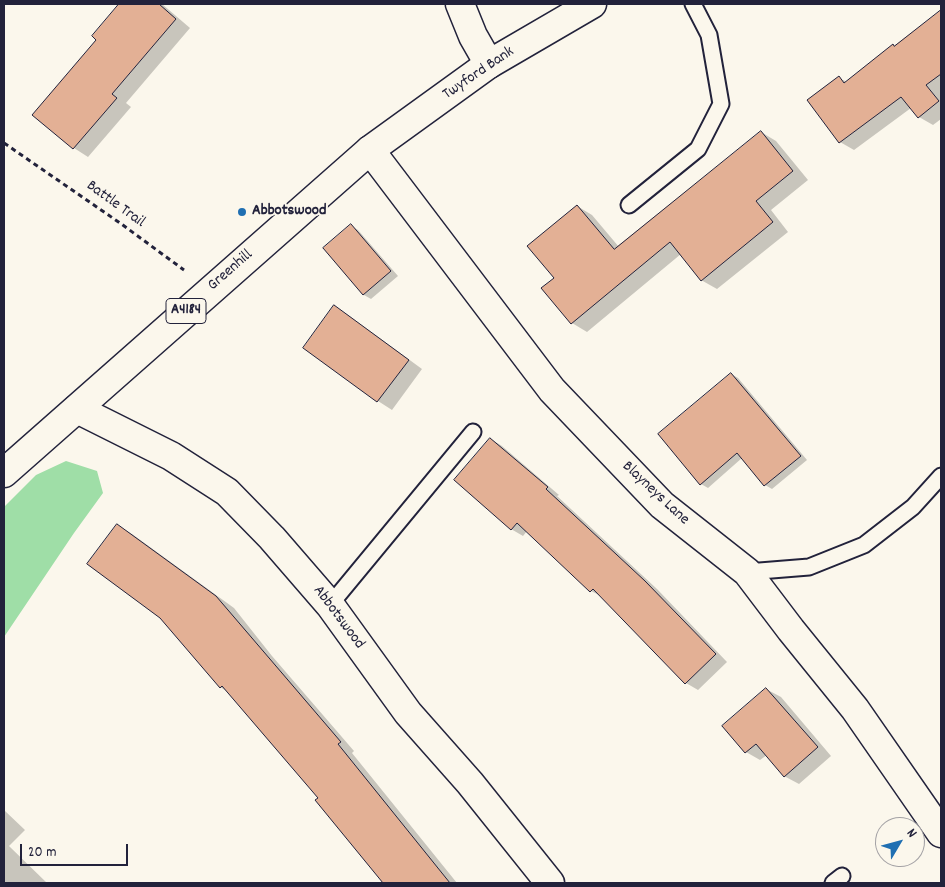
<!DOCTYPE html>
<style>
body{margin:0}
#map{position:relative;width:945px;height:887px;overflow:hidden;background:#fbf7ec;font-family:Dekko,sans-serif}
canvas{display:block}
.frame{position:absolute;inset:0;border:5px solid #22223b;pointer-events:none}
.north{position:absolute;left:875px;top:817px;width:50px;height:50px;box-sizing:border-box;background:#fbf7ec;border:1px solid #a4a2a5;border-radius:50%;rotate:53deg;font-size:14px;font-weight:700;line-height:20px;text-align:center;color:#22223b}
.north::after{content:'';display:block;margin:auto;width:18px;height:22px;background:#1f6fb2;clip-path:polygon(50% 0,100% 100%,50% 72%,0 100%)}
.scale{position:absolute;left:20px;top:844px;width:108px;height:22px;box-sizing:border-box;border:2px solid #22223b;border-top:0;padding-left:6px;font-size:15px;line-height:18px;white-space:nowrap;color:#22223b;-webkit-text-stroke:4px #fbf7ec;paint-order:stroke}
</style>
<div id="map">
<canvas width="945" height="887"></canvas>
<div class="frame"></div>
<div class="north">N</div>
<div class="scale">20 m</div>
</div>
<script>
const ctx = document.querySelector('canvas').getContext('2d');
ctx.lineJoin = 'round';
function fillPath(path, color) { ctx.fillStyle = color; ctx.fill(path, 'evenodd'); }
function stroke(path, color, width, dash) { ctx.strokeStyle = color; ctx.lineWidth = width; ctx.lineCap = dash ? 'butt' : 'round'; ctx.setLineDash(dash || []); ctx.stroke(path); }
function drawText(font, color, halo, rows, align = 'center') {
  ctx.font = font + ' Dekko,sans-serif'; ctx.lineWidth = 4; ctx.setLineDash([]); ctx.textBaseline = 'middle'; ctx.strokeStyle = halo; ctx.fillStyle = color; for (const [text, x, y, turn = 0] of rows) {
    ctx.save(); ctx.translate(x, y); ctx.rotate((+turn || 0) * Math.PI / 180); ctx.textAlign = isNaN(turn) ? turn : align; if (halo) ctx.strokeText(text, 0, 0); ctx.fillText(text, 0, 0); ctx.restore();
  }
}
fillPath(new Path2D(`
 M 66,461 L 97,471 L 103,493 L 74,533 L 4,637 L 4,507 L 36,475 Z`), '#9fdea7');
fillPath(new Path2D(`
 M 121,4 L 162,4 L 190,28 L 126,103 L 131,107 L 88,157 L 74,148 L 34,115 L 98,40 L 93,36 Z
 M 941,11 L 941,93 L 940,94 L 941,96 L 941,119 L 933,125 L 919,117 L 911,108 L 854,150 L 840,142 L 839,78 L 847,82 Z
 M 761,132 L 776,141 L 808,180 L 771,210 L 788,232 L 717,289 L 701,280 L 681,254 L 587,332 L 572,323 L 555,278 L 577,206 L 592,215 L 619,247 Z
 M 351,226 L 358,230 L 398,276 L 371,299 L 364,295 L 325,249 Z
 M 334,307 L 348,315 L 422,369 L 392,410 L 378,401 L 305,347 Z
 M 731,374 L 738,378 L 807,460 L 772,489 L 765,485 L 742,458 L 708,488 L 701,484 Z
 M 491,439 L 502,446 L 559,495 L 557,496 L 657,589 L 727,662 L 698,690 L 686,683 L 603,597 L 591,591 L 527,531 L 523,536 L 511,529 Z
 M 117,525 L 132,534 L 234,608 L 272,656 L 354,751 L 352,753 L 457,883 L 384,883 L 317,801 L 320,798 L 228,692 L 220,687 Z
 M 766,689 L 781,697 L 831,756 L 799,784 L 784,776 L 767,755 L 760,760 L 746,752 Z
 M 4,810 L 25,830 L 9,846 L 47,883 L 4,883 Z`), '#0003');
const building = new Path2D(`
 M 119,4 L 159,4 L 176,19 L 112,94 L 117,98 L 73,149 L 32,115 L 96,40 L 92,36 Z
 M 941,10 L 941,74 L 926,85 L 939,101 L 918,118 L 901,97 L 839,143 L 807,100 L 839,76 L 844,83 L 893,44 L 894,46 Z
 M 761,131 L 793,171 L 756,201 L 773,222 L 701,281 L 670,242 L 571,324 L 541,288 L 554,278 L 527,246 L 577,205 L 614,249 Z
 M 351,224 L 391,271 L 363,295 L 323,248 Z
 M 334,305 L 409,360 L 377,402 L 303,348 Z
 M 731,373 L 801,456 L 764,486 L 737,453 L 700,485 L 658,434 Z
 M 490,438 L 548,487 L 546,489 L 645,581 L 716,654 L 685,684 L 593,589 L 590,592 L 517,523 L 511,530 L 454,480 Z
 M 117,524 L 216,596 L 341,742 L 338,744 L 450,883 L 383,883 L 315,800 L 318,798 L 222,686 L 220,688 L 160,618 L 87,564 Z
 M 766,688 L 818,747 L 784,777 L 756,744 L 745,753 L 722,726 Z`);
fillPath(building, '#e3b095');
stroke(building, '#22223b', 1);
const lane = new Path2D(`
 M 629,205 L 698,149 L 721,104 L 709,35 L 693,4
 M 747,572 L 809,567 L 864,545 L 913,507 L 941,476
 M 330,605 L 473,432
 M 833,883 L 842,876`);
const street = new Path2D(`
 M 460,4 L 473,36 L 489,64
 M 370,150 L 552,390 L 662,505 L 747,572 L 791,630 L 855,709 L 941,833
 M 77,409 L 171,456 L 227,492 L 272,538 L 330,605 L 408,713 L 470,783 L 550,883`);
const primary = new Path2D(`
 M 4,473 L 370,150 L 489,64 L 592,4`);
stroke(lane, '#22223b', 19);
stroke(street, '#22223b', 31);
stroke(primary, '#22223b', 31);
stroke(new Path2D(`
 M 4,143 L 120,223 L 184,270`), '#22223b', 3, [5, 4]);
stroke(lane, '#fbf7ec', 15);
stroke(street, '#fbf7ec', 28);
stroke(primary, '#fbf7ec', 28);
for (const [x, y, r, color] of [
 [242,212,5,"#1f6fb2"]
]) { const dot = new Path2D(); dot.arc(x, y, r, 0, 2 * Math.PI); ctx.fillStyle = color; ctx.fill(dot); stroke(dot, '#fbf7ec', 2); }
for (const [x, y, w] of [
 [186,311,40]
]) { const box = new Path2D(); box.roundRect(x - w / 2, y - 12.5, w, 25, 4); ctx.fillStyle = '#fbf7ec'; ctx.fill(box); stroke(box, '#22223b', 1); }
drawText('bold 15px', '#22223b', null, [
 ["A4184",186,311]
]);
drawText('16px', '#22223b', '#fbf7ec', [
 ["Twyford Bank",479,74,-34],
 ["Battle Trail",115,205,36],
 ["Greenhill",231,271,-41],
 ["Blayneys Lane",655,494,43],
 ["Abbotswood",338,618,53]
]);
drawText('bold 16px', '#22223b', '#fbf7ec', [
 ["Abbotswood",252,212]
], 'left');
</script>
